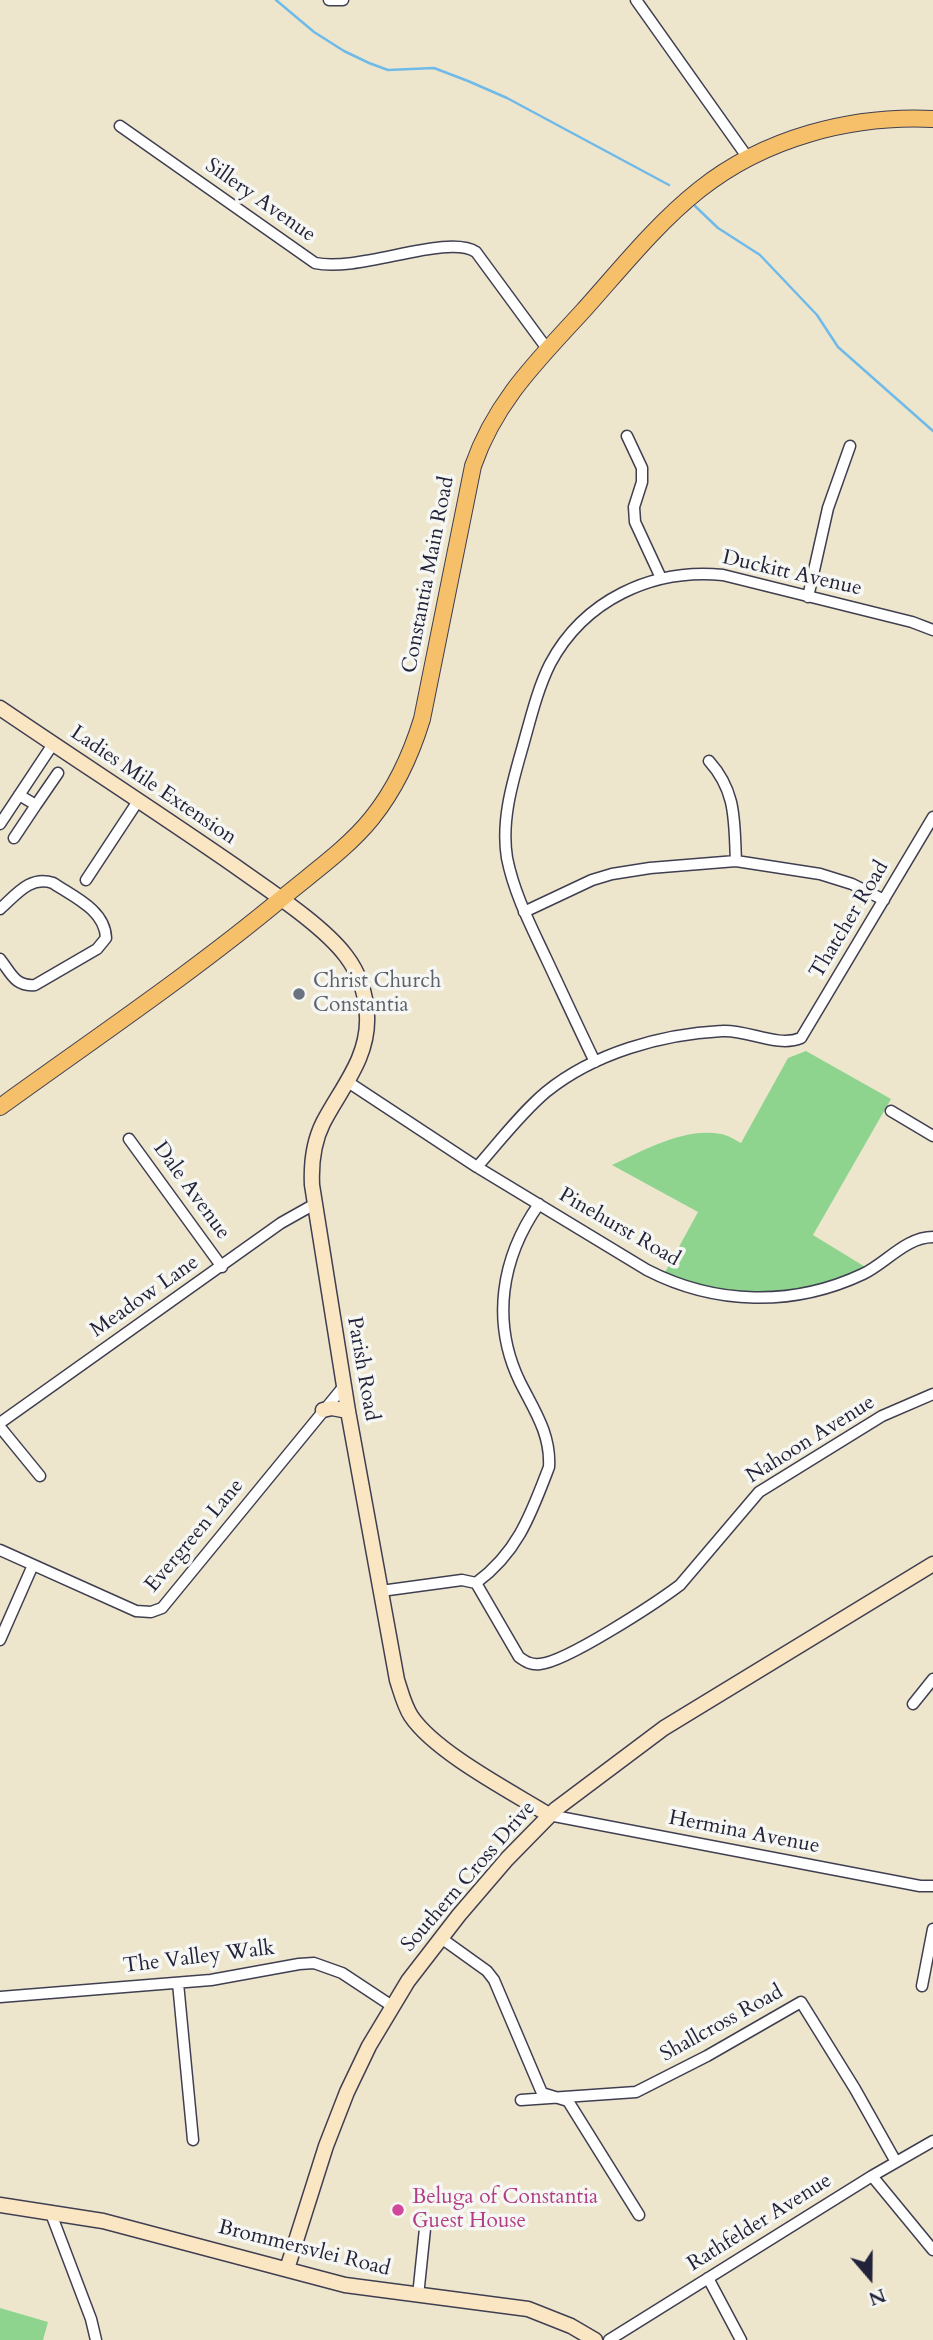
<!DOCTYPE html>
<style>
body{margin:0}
#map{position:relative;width:933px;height:2340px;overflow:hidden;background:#ede6cd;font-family:Cardo,serif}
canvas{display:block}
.north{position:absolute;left:835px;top:2242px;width:70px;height:70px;-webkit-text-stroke:5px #f6f6f2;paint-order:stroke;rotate:160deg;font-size:19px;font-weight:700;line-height:28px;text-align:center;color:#22223b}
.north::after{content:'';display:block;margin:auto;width:24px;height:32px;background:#22223b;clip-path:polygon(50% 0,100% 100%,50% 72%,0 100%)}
</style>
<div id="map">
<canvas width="933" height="2340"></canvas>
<div class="north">N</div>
</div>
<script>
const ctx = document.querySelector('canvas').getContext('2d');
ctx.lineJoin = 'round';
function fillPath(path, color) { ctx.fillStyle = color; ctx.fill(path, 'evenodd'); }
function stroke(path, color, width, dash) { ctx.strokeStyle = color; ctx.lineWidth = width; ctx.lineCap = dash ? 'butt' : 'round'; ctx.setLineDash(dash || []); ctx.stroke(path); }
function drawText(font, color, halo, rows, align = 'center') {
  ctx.font = font + ' Cardo,serif'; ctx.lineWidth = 7; ctx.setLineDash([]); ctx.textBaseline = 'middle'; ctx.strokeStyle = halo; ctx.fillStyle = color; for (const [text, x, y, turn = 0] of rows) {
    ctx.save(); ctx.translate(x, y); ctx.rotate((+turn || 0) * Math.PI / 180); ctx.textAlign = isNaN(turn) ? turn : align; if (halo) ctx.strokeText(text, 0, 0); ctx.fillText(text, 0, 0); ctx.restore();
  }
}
fillPath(new Path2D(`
 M 806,1051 L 891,1099 L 813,1235 L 867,1268 L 797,1292 L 737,1294 L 663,1276 L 698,1212 L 612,1165 C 644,1150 685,1127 721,1134 C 728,1135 735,1140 741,1143 L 788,1058 Z
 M 0,2308 L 48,2322 L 43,2340 L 0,2340 Z`), '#8ed48f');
stroke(new Path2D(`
 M 276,0 L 314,32 L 344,51 L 369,63 L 388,70 L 434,68 L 468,81 L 507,98 L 669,185
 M 695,206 L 718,228 L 760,255 L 817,315 L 838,347 L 933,431`), '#70bae9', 2.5);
const street = new Path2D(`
 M 329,0 L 343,0
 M 636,0 L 748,158
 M 120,126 L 315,263 C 359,273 447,233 476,252 L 548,350
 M 627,436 L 642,468 L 642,482 L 634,507 L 635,522 L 661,578
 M 808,597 L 828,508 L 850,446
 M 709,761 C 737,792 734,822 736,861
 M 36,805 L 58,773
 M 0,824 L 53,744
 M 14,838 L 36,805 L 19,795
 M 86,880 L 138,801
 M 0,909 C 16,895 30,875 53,883 C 74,897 105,910 106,938 L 97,949 L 35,985 C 15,987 11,973 0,959
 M 524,912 L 592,880 L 612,874 L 650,868 L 736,861 L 820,874 L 852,884 L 884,900
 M 595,1062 C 578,1027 562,992 545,956 C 530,924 514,893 507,858 C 501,821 512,784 522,749 C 530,721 537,690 550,664 C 584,600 652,568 723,575 L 912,622 L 933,630
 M 348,1082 L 477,1167 L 647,1270 C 715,1305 793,1307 863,1274 C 886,1263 906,1237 933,1237
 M 891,1111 L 933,1136
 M 129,1139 L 222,1267
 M 477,1167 C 499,1142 521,1113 546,1092 C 594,1053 662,1034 722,1031 C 747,1029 777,1048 801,1038 L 933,817
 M 0,1423 L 281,1223 L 313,1205
 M 0,1427 L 40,1476
 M 0,1550 L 136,1611 L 151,1612 L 162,1608 L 344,1386
 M 476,1583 L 519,1657 C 526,1662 531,1665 540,1664 C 566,1662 656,1603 680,1585 L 759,1492 L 882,1416 L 933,1394
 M 476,1583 C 518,1552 531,1514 549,1467 C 551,1434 534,1410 520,1382 C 491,1322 501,1258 539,1204
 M 381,1591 L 462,1580 L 476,1583
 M 0,1640 L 33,1565
 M 913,1704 L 933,1679
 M 549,1815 L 920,1886 L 933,1886
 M 441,1938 L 487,1971 L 494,1980 L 542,2093 L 568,2101 L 639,2215
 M 178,1983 L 193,2140
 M 922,1986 L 933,1929
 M 0,1997 L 211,1980 L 299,1964 L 314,1963 L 342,1973 L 392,2006
 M 521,2100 L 636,2092 L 707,2056 L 801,2002 L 855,2089 L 896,2162
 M 872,2176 L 933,2250
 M 50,2211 L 91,2319 L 96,2340
 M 708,2278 L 741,2340
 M 418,2296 L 426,2219
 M 609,2340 L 872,2176 L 933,2141`);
const secondary = new Path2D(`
 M 0,708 C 78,761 157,812 235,866 C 267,889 323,925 346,956 C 359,973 366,995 367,1016 C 369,1058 341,1088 323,1123 C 313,1143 311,1163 312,1185 L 348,1411 L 397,1680 C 401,1692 404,1705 411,1716 C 435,1752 510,1791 549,1815
 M 323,1410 L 332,1408 L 348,1411
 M 0,2205 L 103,2221 L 345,2285 L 528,2309 L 571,2326 L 595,2340
 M 287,2269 L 326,2146 L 347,2092 L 369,2046 L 408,1981 L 459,1915 L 507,1859 L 556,1809 L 664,1728 L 933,1564`);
const primary = new Path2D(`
 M 0,1107 C 94,1039 192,973 281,899 C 312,873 347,849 372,818 C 396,788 411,755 422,719 L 473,466 C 495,402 537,361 582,312 C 619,271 655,225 699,190 C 764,138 851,115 933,119`);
stroke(street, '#403f51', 13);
stroke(secondary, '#403f51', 17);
stroke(primary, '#403f51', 18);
stroke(street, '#fff', 10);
stroke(secondary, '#fbe6c4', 14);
stroke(primary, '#f6c06b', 16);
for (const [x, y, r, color] of [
 [299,994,7,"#6b7280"],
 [398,2210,7,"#d1479c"]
]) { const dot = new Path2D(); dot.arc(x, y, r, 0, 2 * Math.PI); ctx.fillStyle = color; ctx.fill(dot); stroke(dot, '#f6f6f2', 2.5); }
drawText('21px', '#22223b', '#f6f6f2', [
 ["Sillery Avenue",260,201,35],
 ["Duckitt Avenue",792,574,13],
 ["Constantia Main Road",429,575,-79],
 ["Ladies Mile Extension",153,786,34],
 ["Thatcher Road",850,920,-59],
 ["Dale Avenue",191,1191,54],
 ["Pinehurst Road",619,1228,30],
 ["Meadow Lane",145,1297,-35],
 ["Parish Road",362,1369,80],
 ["Nahoon Avenue",811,1440,-32],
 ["Evergreen Lane",195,1536,-50],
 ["Hermina Avenue",744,1833,11],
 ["Southern Cross Drive",469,1877,-49],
 ["The Valley Walk",199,1958,-7],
 ["Shallcross Road",722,2024,-29],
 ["Rathfelder Avenue",760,2223,-32],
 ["Brommersvlei Road",304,2249,14]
]);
drawText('21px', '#5b616d', '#f6f6f2', [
 ["Christ Church",313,982],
 ["Constantia",313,1006]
], 'left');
drawText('21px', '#b23c85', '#f6f6f2', [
 ["Beluga of Constantia",412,2198],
 ["Guest House",412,2222]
], 'left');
</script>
